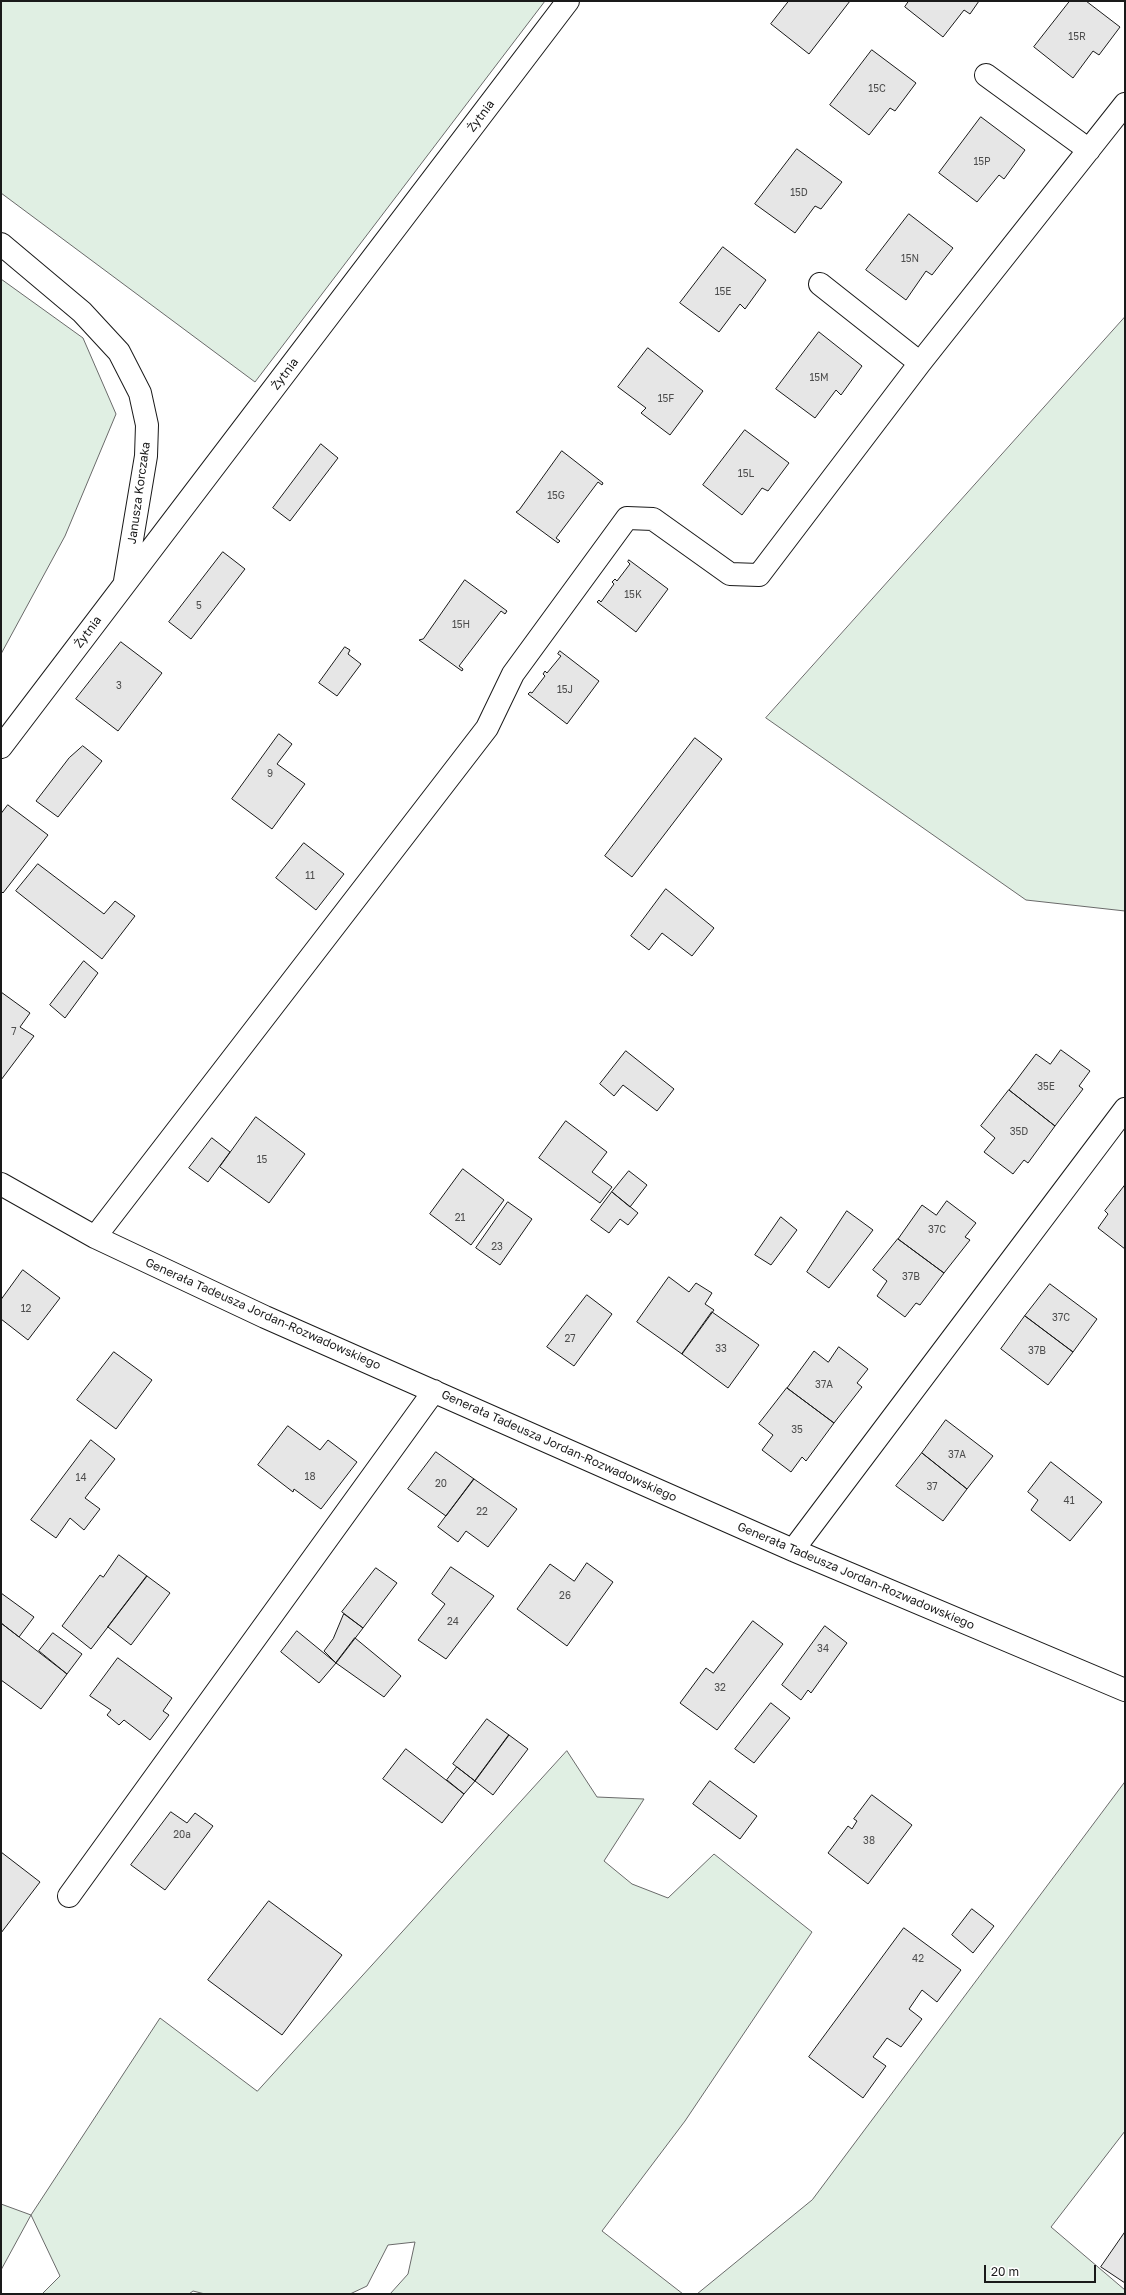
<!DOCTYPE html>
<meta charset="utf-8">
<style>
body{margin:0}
#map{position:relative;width:1126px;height:2295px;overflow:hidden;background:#fff;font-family:"Golos Text",sans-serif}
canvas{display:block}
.frame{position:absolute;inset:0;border:2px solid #1a1a1a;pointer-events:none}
.scale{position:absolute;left:984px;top:2265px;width:112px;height:18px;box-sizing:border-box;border:2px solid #1a1a1a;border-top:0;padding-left:5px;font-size:12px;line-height:14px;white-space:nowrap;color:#1a1a1a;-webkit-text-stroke:3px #fff;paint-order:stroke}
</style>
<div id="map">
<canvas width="1126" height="2295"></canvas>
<div class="frame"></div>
<div class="scale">20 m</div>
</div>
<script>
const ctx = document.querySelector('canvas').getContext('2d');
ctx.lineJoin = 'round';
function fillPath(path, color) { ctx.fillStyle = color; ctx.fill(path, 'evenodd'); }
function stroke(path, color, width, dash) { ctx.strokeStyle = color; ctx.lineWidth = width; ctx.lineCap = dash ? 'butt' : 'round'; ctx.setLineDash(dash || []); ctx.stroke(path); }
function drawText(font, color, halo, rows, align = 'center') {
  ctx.font = font + ' "Golos Text",sans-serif'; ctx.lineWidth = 3; ctx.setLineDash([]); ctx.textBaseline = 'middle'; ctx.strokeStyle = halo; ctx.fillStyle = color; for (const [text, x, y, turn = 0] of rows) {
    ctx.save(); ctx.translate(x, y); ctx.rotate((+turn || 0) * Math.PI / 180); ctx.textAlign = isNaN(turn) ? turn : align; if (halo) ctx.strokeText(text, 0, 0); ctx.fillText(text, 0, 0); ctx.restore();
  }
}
const green = new Path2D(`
 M 1,1 L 545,1 L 255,382 L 1,193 Z
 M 1,279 L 83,338 L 116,414 L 65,536 L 1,654 Z
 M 1125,317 L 1125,911 L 1026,900 L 766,718 Z
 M 567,1751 L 597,1797 L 644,1799 L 604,1861 L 632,1884 L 668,1898 L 714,1854 L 812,1932 L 685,2121 L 602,2231 L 683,2294 L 390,2294 L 408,2274 L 415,2242 L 388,2245 L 367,2286 L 350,2294 L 205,2294 L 193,2291 L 189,2294 L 42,2294 L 60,2276 L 31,2215 L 1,2270 L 1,2204 L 31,2215 L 160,2018 L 257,2091 Z
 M 1125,1782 L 1125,2131 L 1051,2227 L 1125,2290 L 1125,2294 L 697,2294 L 812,2200 Z`);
fillPath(green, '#e0efe3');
stroke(green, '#6a6a6a', 1);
const building = new Path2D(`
 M 789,1 L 850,1 L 809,54 L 771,24 Z
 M 909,1 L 979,1 L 970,14 L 964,10 L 943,37 L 905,7 Z
 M 1070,1 L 1086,1 L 1120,27 L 1099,55 L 1093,51 L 1073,78 L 1034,47 Z
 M 872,50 L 916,83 L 895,111 L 890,108 L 869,135 L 830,105 Z
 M 981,117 L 1025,150 L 1004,179 L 999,175 L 977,202 L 939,173 Z
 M 797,149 L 842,182 L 821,209 L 815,206 L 795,233 L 755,204 Z
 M 909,214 L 953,248 L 932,275 L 926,271 L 906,300 L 866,270 Z
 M 723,247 L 766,280 L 745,309 L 740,304 L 719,332 L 680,303 Z
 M 819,332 L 862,366 L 841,395 L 836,390 L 815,418 L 776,389 Z
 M 648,348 L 703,391 L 670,435 L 641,413 L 646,408 L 618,387 Z
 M 745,430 L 789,463 L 768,491 L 762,488 L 742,515 L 703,485 Z
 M 321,444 L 338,458 L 290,521 L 273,508 Z
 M 562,451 L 603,483 L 602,485 L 598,482 L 556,538 L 560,541 L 558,543 L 516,512 L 519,510 Z
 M 223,552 L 245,569 L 191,639 L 169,622 Z
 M 629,560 L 668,589 L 636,632 L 597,602 L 599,600 L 601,602 L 614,584 L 612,582 L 615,579 L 617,581 L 630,564 L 628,562 Z
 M 465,580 L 507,611 L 505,614 L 501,611 L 459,666 L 463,669 L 462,671 L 419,640 L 423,639 Z
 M 121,642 L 162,673 L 118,731 L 76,699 Z
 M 345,647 L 350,650 L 348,654 L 361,664 L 337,696 L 319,683 Z
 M 560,651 L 599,681 L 567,724 L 528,694 L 530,692 L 532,693 L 545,676 L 543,674 L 545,671 L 547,673 L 561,656 L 558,654 Z
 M 279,734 L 292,744 L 277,764 L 305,784 L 272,829 L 232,799 Z
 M 695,738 L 722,759 L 632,877 L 605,856 Z
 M 83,746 L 102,761 L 58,817 L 36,801 L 69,758 Z
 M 8,805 L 48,835 L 3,893 L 1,891 L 1,814 Z
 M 304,843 L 344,874 L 316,910 L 276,878 Z
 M 38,864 L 104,914 L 115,901 L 135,916 L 102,959 L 16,891 Z
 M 666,889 L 714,928 L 692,956 L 662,933 L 649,950 L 631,936 Z
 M 84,961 L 98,973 L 65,1018 L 50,1005 Z
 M 1,992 L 30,1013 L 20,1027 L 34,1036 L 1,1080 Z
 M 1061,1050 L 1090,1071 L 1079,1086 L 1083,1089 L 1055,1126 L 1009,1090 L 1036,1054 L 1050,1064 Z
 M 626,1051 L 674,1089 L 657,1111 L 623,1085 L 614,1096 L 600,1084 Z
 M 1009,1090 L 1055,1126 L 1028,1163 L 1024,1160 L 1013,1174 L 984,1152 L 995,1138 L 981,1126 Z
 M 256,1117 L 305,1154 L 269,1203 L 220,1167 Z
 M 566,1121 L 607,1152 L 592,1172 L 612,1187 L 600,1203 L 539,1158 Z
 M 212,1138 L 230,1152 L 208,1182 L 189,1168 Z
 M 463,1169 L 504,1200 L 471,1245 L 430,1214 Z
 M 629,1171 L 647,1185 L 630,1207 L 612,1192 Z
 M 1125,1185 L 1125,1249 L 1098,1228 L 1108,1214 L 1105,1211 Z
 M 612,1192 L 638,1213 L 628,1225 L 620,1219 L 609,1233 L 591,1220 Z
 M 947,1201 L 976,1223 L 965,1237 L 970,1240 L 944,1273 L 898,1239 L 922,1205 L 936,1215 Z
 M 508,1202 L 532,1219 L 500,1265 L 476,1248 Z
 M 847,1211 L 873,1230 L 829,1288 L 807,1272 Z
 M 781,1217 L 797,1230 L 771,1265 L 755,1255 Z
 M 898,1239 L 944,1273 L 920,1305 L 916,1303 L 905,1317 L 877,1296 L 887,1281 L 873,1270 Z
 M 23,1270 L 60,1298 L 28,1340 L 1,1319 L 1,1300 Z
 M 669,1277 L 689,1292 L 696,1283 L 712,1293 L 705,1304 L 714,1310 L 682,1354 L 637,1322 Z
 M 1050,1284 L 1097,1319 L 1073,1352 L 1025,1316 Z
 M 587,1295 L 612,1314 L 574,1366 L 547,1347 Z
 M 712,1312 L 759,1345 L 728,1388 L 682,1354 Z
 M 1025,1316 L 1073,1352 L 1048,1385 L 1001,1349 Z
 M 839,1347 L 868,1369 L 857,1383 L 862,1387 L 834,1423 L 787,1388 L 814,1351 L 828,1362 Z
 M 114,1352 L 152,1380 L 116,1429 L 77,1400 Z
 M 787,1388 L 834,1423 L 806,1461 L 802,1457 L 791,1472 L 762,1450 L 773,1435 L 759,1424 Z
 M 946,1420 L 993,1456 L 967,1489 L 922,1453 Z
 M 288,1426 L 320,1450 L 328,1440 L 357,1462 L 321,1509 L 294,1489 L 293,1492 L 258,1465 Z
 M 91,1440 L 115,1459 L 85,1498 L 100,1509 L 84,1530 L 70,1518 L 56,1538 L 31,1520 Z
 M 436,1452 L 474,1479 L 446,1516 L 408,1489 Z
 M 922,1453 L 967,1489 L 943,1521 L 896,1486 Z
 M 1051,1462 L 1102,1502 L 1070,1541 L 1031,1510 L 1038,1500 L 1028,1492 Z
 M 474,1479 L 517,1509 L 488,1547 L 466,1531 L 458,1542 L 438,1527 Z
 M 119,1555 L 147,1576 L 91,1649 L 62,1626 L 100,1575 L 103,1577 Z
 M 587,1563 L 613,1582 L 567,1646 L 517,1609 L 550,1564 L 574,1581 Z
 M 451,1567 L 494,1596 L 446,1659 L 418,1640 L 445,1604 L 432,1594 Z
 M 376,1568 L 397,1583 L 363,1628 L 342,1612 Z
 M 147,1576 L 170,1593 L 131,1645 L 108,1627 Z
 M 1,1593 L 34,1617 L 19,1637 L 1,1623 Z
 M 344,1614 L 363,1628 L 336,1663 L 324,1651 L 333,1639 Z
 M 753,1621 L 783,1644 L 717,1730 L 680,1703 L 706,1668 L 713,1673 Z
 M 1,1623 L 67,1674 L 41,1709 L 1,1680 Z
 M 825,1626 L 847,1643 L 811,1693 L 808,1690 L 801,1700 L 782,1685 Z
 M 297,1631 L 336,1663 L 319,1683 L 281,1652 Z
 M 53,1633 L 82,1654 L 67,1674 L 39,1651 Z
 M 355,1638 L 401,1676 L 384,1697 L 336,1663 Z
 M 118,1658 L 172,1698 L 163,1711 L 169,1715 L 150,1740 L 124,1720 L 119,1725 L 107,1715 L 111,1710 L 90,1696 Z
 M 771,1703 L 790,1718 L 754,1763 L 735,1749 Z
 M 487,1719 L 509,1735 L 475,1781 L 453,1764 Z
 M 509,1735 L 528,1749 L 493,1795 L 475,1781 Z
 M 406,1749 L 464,1794 L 442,1823 L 383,1779 Z
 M 457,1767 L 475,1781 L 464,1794 L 447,1780 Z
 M 710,1781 L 757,1816 L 740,1839 L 693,1804 Z
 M 872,1795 L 912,1825 L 868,1884 L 828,1853 L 848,1826 L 852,1829 L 857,1821 L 854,1819 Z
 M 171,1812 L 187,1823 L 195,1813 L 213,1826 L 165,1890 L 131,1865 Z
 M 1,1852 L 40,1882 L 1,1933 Z
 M 269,1901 L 342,1955 L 282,2035 L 208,1980 Z
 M 972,1909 L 994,1926 L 973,1953 L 952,1935 Z
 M 904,1928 L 961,1970 L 937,2002 L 922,1990 L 909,2009 L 922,2019 L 901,2047 L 887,2038 L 873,2057 L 886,2066 L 863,2098 L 809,2057 Z
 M 1125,2232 L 1125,2283 L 1101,2267 Z`);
fillPath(building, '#e6e6e6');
stroke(building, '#1a1a1a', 1);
const minor = new Path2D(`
 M 986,75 L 1089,150
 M 1,244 L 82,312 L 119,352 L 140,393 L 147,425 L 146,456 L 125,581
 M 820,284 L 920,363
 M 1,747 L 568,1
 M 1,1184 L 95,1237 L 265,1317 L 793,1550 L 1125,1690
 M 95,1237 L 487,728 L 513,674 L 627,518 L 653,519 L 730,574 L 759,575 L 920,363 L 1125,104
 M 793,1550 L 1125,1109
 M 69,1896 L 434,1391`);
stroke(minor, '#1a1a1a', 24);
stroke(minor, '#fff', 22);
drawText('10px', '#4d4d4d', null, [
 ["15R",1077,37],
 ["15C",877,89],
 ["15P",982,162],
 ["15D",799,193],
 ["15N",910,259],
 ["15E",723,292],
 ["15M",819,378],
 ["15F",666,399],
 ["15L",746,474],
 ["15G",556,496],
 ["15K",633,595],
 ["5",199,606],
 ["15H",461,625],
 ["3",119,686],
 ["15J",565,690],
 ["9",270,774],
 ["11",310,876],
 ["7",14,1032],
 ["35E",1046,1087],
 ["35D",1019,1132],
 ["15",262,1160],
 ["21",460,1218],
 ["37C",937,1230],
 ["23",497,1247],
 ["37B",911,1277],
 ["12",26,1309],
 ["37C",1061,1318],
 ["27",570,1339],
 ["33",721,1349],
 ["37B",1037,1351],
 ["37A",824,1385],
 ["35",797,1430],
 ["37A",957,1455],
 ["18",310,1477],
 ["14",81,1478],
 ["20",441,1484],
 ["37",932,1487],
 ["41",1069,1501],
 ["22",482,1512],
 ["26",565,1596],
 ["24",453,1622],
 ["34",823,1649],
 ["32",720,1688],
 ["20a",182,1835],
 ["38",869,1841],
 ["42",918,1959]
]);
drawText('12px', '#1a1a1a', '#fff', [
 ["Żytnia",481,116,-53],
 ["Żytnia",285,374,-53],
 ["Janusza Korczaka",139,493,-82],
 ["Żytnia",88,632,-53],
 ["Generała Tadeusza Jordan-Rozwadowskiego",263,1314,24],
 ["Generała Tadeusza Jordan-Rozwadowskiego",559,1446,24],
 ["Generała Tadeusza Jordan-Rozwadowskiego",856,1576,23]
]);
</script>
